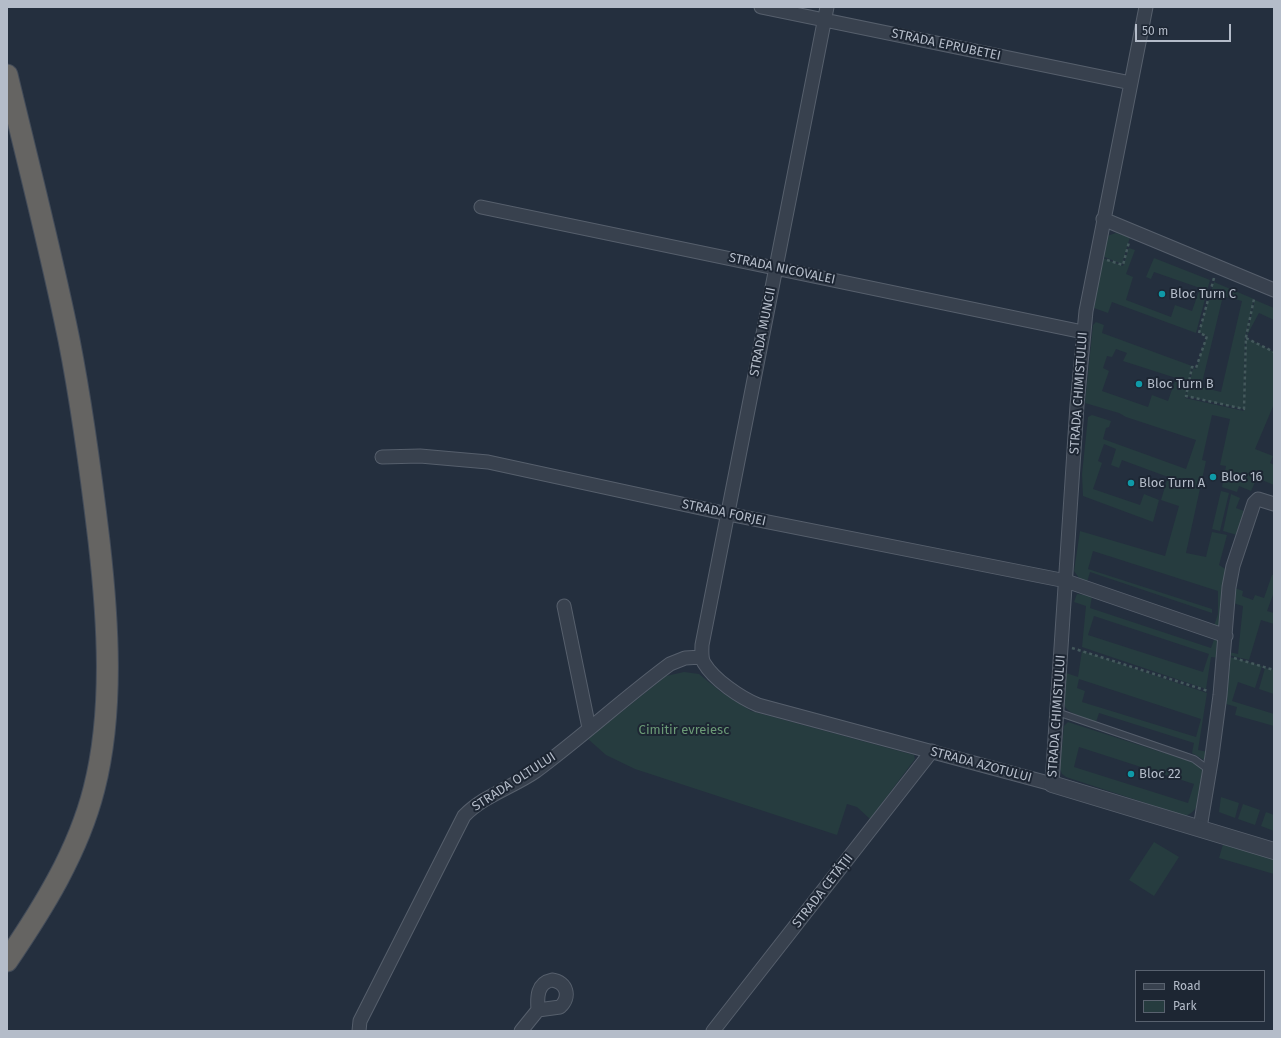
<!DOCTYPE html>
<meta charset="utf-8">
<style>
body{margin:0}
#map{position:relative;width:1281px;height:1038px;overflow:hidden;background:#242f3e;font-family:"Fira Sans",sans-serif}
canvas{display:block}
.frame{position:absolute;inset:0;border:8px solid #b4bcc9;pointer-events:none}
.legend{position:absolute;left:1135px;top:970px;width:130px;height:52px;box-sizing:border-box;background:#1d2633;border:1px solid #59626f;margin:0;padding:5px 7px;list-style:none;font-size:12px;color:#b4bcc9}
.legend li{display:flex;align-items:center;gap:8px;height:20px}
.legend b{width:20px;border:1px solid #59626f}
.scale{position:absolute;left:1135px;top:24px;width:96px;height:18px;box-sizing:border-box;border:2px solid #b4bcc9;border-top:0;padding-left:5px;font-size:12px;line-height:14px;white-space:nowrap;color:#b4bcc9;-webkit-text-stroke:3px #1d2633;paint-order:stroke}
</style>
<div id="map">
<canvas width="1281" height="1038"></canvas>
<div class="frame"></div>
<ul class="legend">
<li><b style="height:5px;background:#38414e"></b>Road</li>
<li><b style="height:11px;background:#263c3f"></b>Park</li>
</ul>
<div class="scale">50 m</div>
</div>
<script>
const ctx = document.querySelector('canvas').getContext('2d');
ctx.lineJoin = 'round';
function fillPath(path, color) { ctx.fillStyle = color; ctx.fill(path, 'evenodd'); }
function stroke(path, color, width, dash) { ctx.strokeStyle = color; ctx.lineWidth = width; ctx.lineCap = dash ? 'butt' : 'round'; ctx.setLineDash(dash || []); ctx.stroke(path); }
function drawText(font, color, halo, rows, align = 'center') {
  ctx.font = font + ' "Fira Sans",sans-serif'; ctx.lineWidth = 4; ctx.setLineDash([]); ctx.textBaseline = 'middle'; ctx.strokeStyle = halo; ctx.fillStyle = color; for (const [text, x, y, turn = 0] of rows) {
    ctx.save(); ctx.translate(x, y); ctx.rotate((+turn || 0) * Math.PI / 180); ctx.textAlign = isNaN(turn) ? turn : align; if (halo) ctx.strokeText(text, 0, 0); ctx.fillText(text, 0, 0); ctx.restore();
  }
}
fillPath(new Path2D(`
 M 1116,233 L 1130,237 L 1122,264 L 1102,256 L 1107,236 Z
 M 1129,248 L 1135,250 L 1126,274 L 1133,277 L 1126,300 L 1171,317 L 1175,305 L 1192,311 L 1200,288 L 1154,272 L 1151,279 L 1146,277 L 1154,258 L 1210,280 L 1196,333 L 1112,302 L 1108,313 L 1094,308 L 1103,258 L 1123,266 Z
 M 1214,282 L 1254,299 L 1245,337 L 1244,409 L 1186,396 L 1193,368 L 1196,369 L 1207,336 L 1199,332 ZM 1223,296 L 1242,301 L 1221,392 L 1201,387 Z
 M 1255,300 L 1274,308 L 1274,320 L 1259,313 L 1246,337 Z
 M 1096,322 L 1104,325 L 1102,333 L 1192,366 L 1185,398 L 1244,411 L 1246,338 L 1274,352 L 1274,404 L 1255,449 L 1273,456 L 1270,463 L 1274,465 L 1274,485 L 1257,478 L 1251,491 L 1239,486 L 1237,492 L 1222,487 L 1226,466 L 1220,465 L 1230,419 L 1212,415 L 1202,460 L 1206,461 L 1186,553 L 1206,557 L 1212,532 L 1227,535 L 1219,565 L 1227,570 L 1220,626 L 1214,626 L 1218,614 L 1218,591 L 1093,551 L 1088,569 L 1212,609 L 1212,613 L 1090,572 L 1087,582 L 1079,578 L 1074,571 L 1080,531 L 1165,556 L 1179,506 L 1161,500 L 1168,477 L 1122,460 L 1119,468 L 1111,465 L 1116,449 L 1104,444 L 1098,461 L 1102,463 L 1093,489 L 1140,505 L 1144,494 L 1159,500 L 1153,522 L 1083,496 L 1082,474 L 1088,417 L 1092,415 L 1111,421 L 1109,427 L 1106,428 L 1103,439 L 1186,469 L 1196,440 L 1126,417 L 1119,413 L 1085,403 L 1093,325 ZM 1116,349 L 1127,353 L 1123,361 L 1176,378 L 1168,401 L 1152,395 L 1148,407 L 1102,391 L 1109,371 L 1103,368 L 1107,356 L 1112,357 Z
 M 1221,491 L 1229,493 L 1220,531 L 1212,529 Z
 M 1231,494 L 1240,498 L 1236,508 L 1244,511 L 1237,535 L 1223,531 Z
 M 1272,575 L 1274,575 L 1274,592 L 1267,611 L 1274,613 L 1274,624 L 1261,620 L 1249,660 L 1228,655 L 1229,652 L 1238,654 L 1243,606 L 1233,603 L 1235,588 L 1243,591 L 1242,596 L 1253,600 L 1255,595 L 1264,598 Z
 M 1077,594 L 1092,596 L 1090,608 L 1211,648 L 1215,637 L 1220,638 L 1221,658 L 1211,657 L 1206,689 L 1082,647 L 1086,606 L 1074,602 ZM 1094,616 L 1209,654 L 1203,672 L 1088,635 Z
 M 1082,651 L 1207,693 L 1198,750 L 1208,752 L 1207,764 L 1204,760 L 1192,753 L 1194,743 L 1099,713 L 1096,722 C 1059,708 1062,713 1066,673 L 1078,677 ZM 1079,679 L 1201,719 L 1196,737 L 1082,702 L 1085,691 L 1077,688 Z
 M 1230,657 L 1262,666 L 1255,688 L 1238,682 L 1232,701 L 1274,714 L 1274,726 L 1235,715 L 1237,707 L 1226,704 Z
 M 1265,668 L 1274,670 L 1274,694 L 1259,689 Z
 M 684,672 L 699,674 L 721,692 L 751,711 L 914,755 L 915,759 L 870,819 L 857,807 L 847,804 L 837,835 L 635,769 L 606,755 L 588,739 L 666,676 Z
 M 1068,722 L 1195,763 L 1203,771 C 1201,786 1203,811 1185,816 L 1066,777 L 1062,774 L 1060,769 L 1064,726 ZM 1079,747 L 1194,784 L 1188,803 L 1074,767 Z
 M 1221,797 L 1239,803 L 1235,818 L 1219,812 Z
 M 1243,804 L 1260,810 L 1255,825 L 1238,819 Z
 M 1266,812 L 1274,815 L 1274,831 L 1261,826 Z
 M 1224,841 L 1274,856 L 1274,874 L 1219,858 Z
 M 1154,842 L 1179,857 L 1154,896 L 1129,880 Z`), '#263c3f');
const service = new Path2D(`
 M 1057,712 L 1194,759 L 1209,770`);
const minor = new Path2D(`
 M 761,7 L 1131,83
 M 827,7 L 702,645 C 702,651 701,658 704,663 C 714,680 741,698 758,705 L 1052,784 L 1077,405 L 1086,311 L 1146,7
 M 481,207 L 1083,332
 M 1103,219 L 1274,290
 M 382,457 L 420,456 L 488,462 L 728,514 L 1066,581 L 1226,636
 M 564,606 L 589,728
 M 1200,828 L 1212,756 L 1220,695 L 1229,587 L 1233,566 L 1254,503 L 1258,499 L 1274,504
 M 552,980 C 567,982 571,997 560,1007 L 538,1010 C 537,997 537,983 552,980 Z
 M 359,1031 L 360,1021 L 464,816 C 483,796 513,787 536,771 C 582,737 624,698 670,664 L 685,658 L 702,657
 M 521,1031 L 538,1010
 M 713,1031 L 932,751`);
const tertiary = new Path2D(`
 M 1052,784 L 1274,851`);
const trunk = new Path2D(`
 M 7,75 C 28,163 51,251 69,340 C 82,406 91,474 99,541 C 108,620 114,711 94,789 C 78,852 43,908 7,961`);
stroke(service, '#565f6c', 8);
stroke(minor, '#565f6c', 15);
stroke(tertiary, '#565f6c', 18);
stroke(trunk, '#434c59', 23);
stroke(new Path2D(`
 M 1107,260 L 1123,265 L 1129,242
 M 1214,278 L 1199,333 L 1207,336 L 1196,368 L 1192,367 L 1186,396 L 1244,409 L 1246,337 L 1254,299
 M 1246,338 L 1274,352
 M 1072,648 L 1208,691
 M 1234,658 L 1274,670`), '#44595c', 2.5, [3, 3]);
stroke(service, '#38414e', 6);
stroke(minor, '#38414e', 13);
stroke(tertiary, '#38414e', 16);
stroke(trunk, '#656462', 21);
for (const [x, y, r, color] of [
 [1162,294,4,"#0f9aa8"],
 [1139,384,4,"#0f9aa8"],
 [1213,477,4,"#0f9aa8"],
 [1131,483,4,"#0f9aa8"],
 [1131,774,4,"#0f9aa8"]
]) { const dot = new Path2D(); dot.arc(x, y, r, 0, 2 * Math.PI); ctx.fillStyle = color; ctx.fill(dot); stroke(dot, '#1d2633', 1.5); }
drawText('13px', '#b4bcc9', '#1d2633', [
 ["STRADA EPRUBETEI",946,45,12],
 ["STRADA NICOVALEI",782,269,12],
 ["STRADA MUNCII",763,332,-79],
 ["STRADA CHIMISTULUI",1079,393,-86],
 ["STRADA FORJEI",724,513,12],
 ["STRADA CHIMISTULUI",1057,716,-86],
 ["STRADA AZOTULUI",981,765,15],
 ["STRADA OLTULUI",514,782,-33],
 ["STRADA CETĂȚII",823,891,-52]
]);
drawText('13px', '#b4bcc9', '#1d2633', [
 ["Bloc Turn C",1170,294],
 ["Bloc Turn B",1147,384],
 ["Bloc 16",1221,477],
 ["Bloc Turn A",1139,483],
 ["Bloc 22",1139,774]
], 'left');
drawText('13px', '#6b9a76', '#1d2633', [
 ["Cimitir evreiesc",684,730]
]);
</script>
